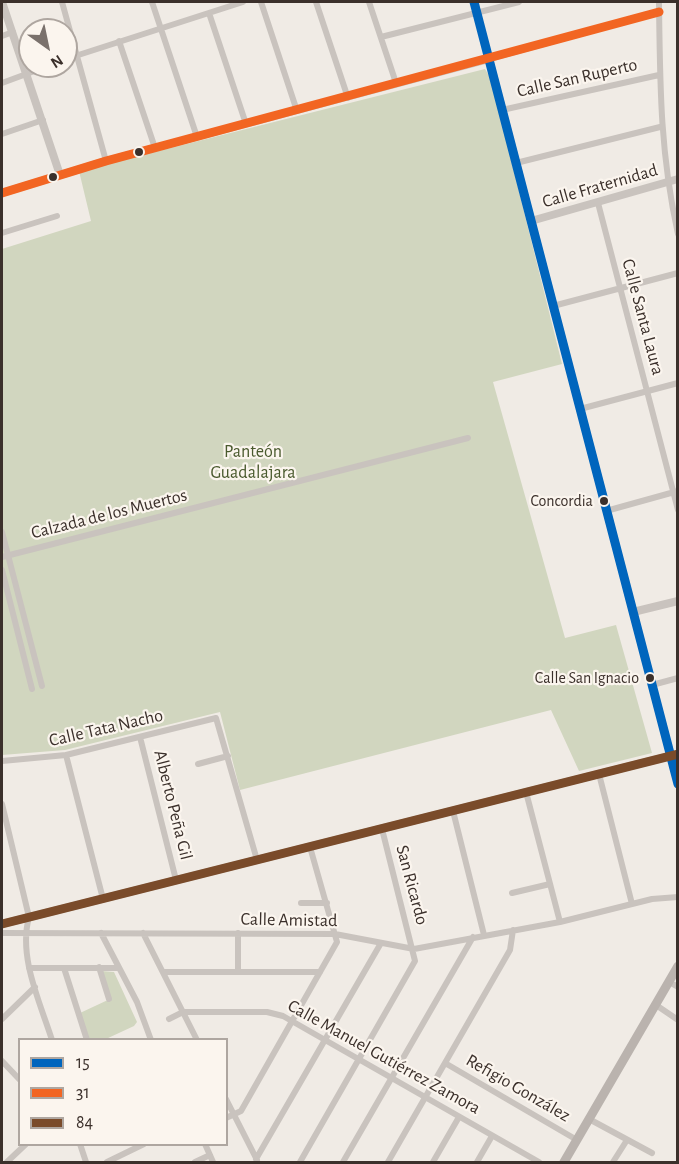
<!DOCTYPE html>
<meta charset="utf-8">
<style>
body{margin:0}
#map{position:relative;width:679px;height:1164px;overflow:hidden;background:#f0ebe5;font-family:"Alegreya Sans",sans-serif}
canvas{display:block}
.frame{position:absolute;inset:0;border:3px solid #3b302b;pointer-events:none}
.legend{position:absolute;left:18px;top:1038px;width:210px;height:108px;box-sizing:border-box;background:#fbf5ee;border:2px solid #aea6a0;margin:0;padding:8px 10px;list-style:none;font-size:18px;color:#3b302b}
.legend li{display:flex;align-items:center;gap:12px;height:30px}
.legend b{width:30px;border:2px solid #aea6a0}
.north{position:absolute;left:18px;top:18px;width:60px;height:60px;box-sizing:border-box;background:#fbf5ee;border:2px solid #aea6a0;border-radius:50%;rotate:147deg;font-size:16px;font-weight:700;line-height:24px;text-align:center;color:#3b302b}
.north::after{content:'';display:block;margin:auto;width:21px;height:27px;background:#7a716c;clip-path:polygon(50% 0,100% 100%,50% 72%,0 100%)}
</style>
<div id="map">
<canvas width="679" height="1164"></canvas>
<div class="frame"></div>
<ul class="legend">
<li><b style="height:8px;background:#0065bd"></b>15</li>
<li><b style="height:8px;background:#f26522"></b>31</li>
<li><b style="height:8px;background:#7a4b2a"></b>84</li>
</ul>
<div class="north">N</div>
</div>
<script>
const ctx = document.querySelector('canvas').getContext('2d');
ctx.lineJoin = 'round';
function fillPath(path, color) { ctx.fillStyle = color; ctx.fill(path, 'evenodd'); }
function stroke(path, color, width, dash) { ctx.strokeStyle = color; ctx.lineWidth = width; ctx.lineCap = dash ? 'butt' : 'round'; ctx.setLineDash(dash || []); ctx.stroke(path); }
function drawText(font, color, halo, rows, align = 'center') {
  ctx.font = font + ' "Alegreya Sans",sans-serif'; ctx.lineWidth = 4.5; ctx.setLineDash([]); ctx.textBaseline = 'middle'; ctx.strokeStyle = halo; ctx.fillStyle = color; for (const [text, x, y, turn = 0] of rows) {
    ctx.save(); ctx.translate(x, y); ctx.rotate((+turn || 0) * Math.PI / 180); ctx.textAlign = isNaN(turn) ? turn : align; if (halo) ctx.strokeText(text, 0, 0); ctx.fillText(text, 0, 0); ctx.restore();
  }
}
fillPath(new Path2D(`
 M 485,69 L 491,79 L 562,364 L 493,382 L 565,638 L 616,625 L 652,753 L 579,771 L 551,710 L 240,790 L 220,712 L 65,750 L 2,755 L 2,249 L 91,221 L 79,171 Z
 M 101,971 L 114,972 L 137,1022 L 134,1026 L 106,1039 L 89,1039 L 80,1013 L 110,999 Z`), '#d1d6bf');
stroke(new Path2D(`
 M 62,2 L 106,161
 M 152,2 L 197,137
 M 261,2 L 297,111
 M 316,2 L 348,98
 M 369,2 L 396,83
 M 474,2 L 489,59 L 659,12
 M 659,2 C 660,84 660,153 678,234
 M 209,13 L 246,124
 M 2,36 L 13,32
 M 381,37 L 519,2
 M 119,41 L 155,148
 M 66,59 L 243,2
 M 2,83 L 48,66
 M 502,110 L 659,75
 M 2,134 L 43,120
 M 516,163 L 660,127
 M 598,203 L 678,510
 M 2,233 L 57,216
 M 553,306 L 678,273
 M 580,409 L 678,383
 M 606,511 L 678,491
 M 2,532 L 42,686
 M 2,557 L 468,438
 M 2,570 L 32,689
 M 652,685 L 678,678
 M 140,737 L 176,880
 M 66,755 L 103,899
 M 2,761 L 66,755 L 216,718 L 257,860
 M 198,764 L 228,756
 M 599,774 L 632,904
 M 526,792 L 560,922
 M 2,804 L 29,917 C 18,957 40,1002 52,1040
 M 453,811 L 484,935
 M 512,893 L 550,884
 M 301,903 L 327,903
 M 2,933 L 335,934 L 414,949 L 560,922 L 652,899 L 678,897
 M 101,933 L 137,1002 L 151,1040
 M 143,933 L 197,1040
 M 99,967 L 109,999
 M 29,968 L 119,968
 M 64,968 L 87,1040
 M 163,972 L 320,972
 M 238,972 L 238,933
 M 669,982 L 678,987
 M 656,1005 L 678,1020
 M 2,1019 L 35,987
 M 169,1019 L 183,1012 L 267,1012 L 283,1016 L 539,1162
 M 2,1061 L 20,1080
 M 445,1063 L 577,1140
 M 226,1099 L 257,1160
 M 226,1118 L 241,1111 L 337,942 L 310,847
 M 589,1119 L 652,1153
 M 80,1144 L 86,1162
 M 205,1144 L 213,1162
 M 256,1159 L 381,943
 M 7,1162 L 26,1144
 M 107,1162 L 144,1144
 M 195,1162 L 210,1155
 M 300,1162 L 415,961 L 382,829
 M 343,1162 L 473,937
 M 388,1162 L 510,950 L 513,930
 M 433,1162 L 459,1117
 M 477,1162 L 492,1136
 M 613,1162 L 627,1140`), '#c9c3be', 6);
stroke(new Path2D(`
 M 2,2 L 60,175
 M 2,193 L 106,161 L 489,59 L 678,784
 M 531,221 L 678,179
 M 633,612 L 678,601
 M 2,924 L 678,754`), '#c9c3be', 8);
stroke(new Path2D(`
 M 564,1162 L 678,966`), '#bab3ae', 9);
stroke(new Path2D(`
 M 474,2 L 678,784`), '#0065bd', 9);
stroke(new Path2D(`
 M 2,193 L 106,161 L 659,12`), '#f26522', 9);
stroke(new Path2D(`
 M 2,924 L 678,754`), '#7a4b2a', 9);
for (const [x, y, r, color] of [
 [139,152,5,"#3b302b"],
 [53,177,5,"#3b302b"],
 [604,501,5,"#3b302b"],
 [650,678,5,"#3b302b"]
]) { const dot = new Path2D(); dot.arc(x, y, r, 0, 2 * Math.PI); ctx.fillStyle = color; ctx.fill(dot); stroke(dot, '#fbf5ee', 2); }
drawText('16px', '#3b302b', '#fbf5ee', [
 ["Concordia",593,501],
 ["Calle San Ignacio",639,678]
], 'right');
drawText('18px', '#3b302b', '#fbf5ee', [
 ["Calle San Ruperto",577,78,-13],
 ["Calle Fraternidad",600,186,-16],
 ["Calle Santa Laura",643,317,75],
 ["Calzada de los Muertos",109,514,-14],
 ["Calle Tata Nacho",106,728,-13],
 ["Alberto Peña Gil",173,805,76],
 ["San Ricardo",412,885,75],
 ["Calle Amistad",289,920,1],
 ["Calle Manuel Gutiérrez Zamora",384,1057,29],
 ["Refigio González",518,1088,30]
]);
drawText('18px', '#4a5a2e', '#fbf5ee', [
 ["Panteón",253,452],
 ["Guadalajara",253,473]
]);
</script>
